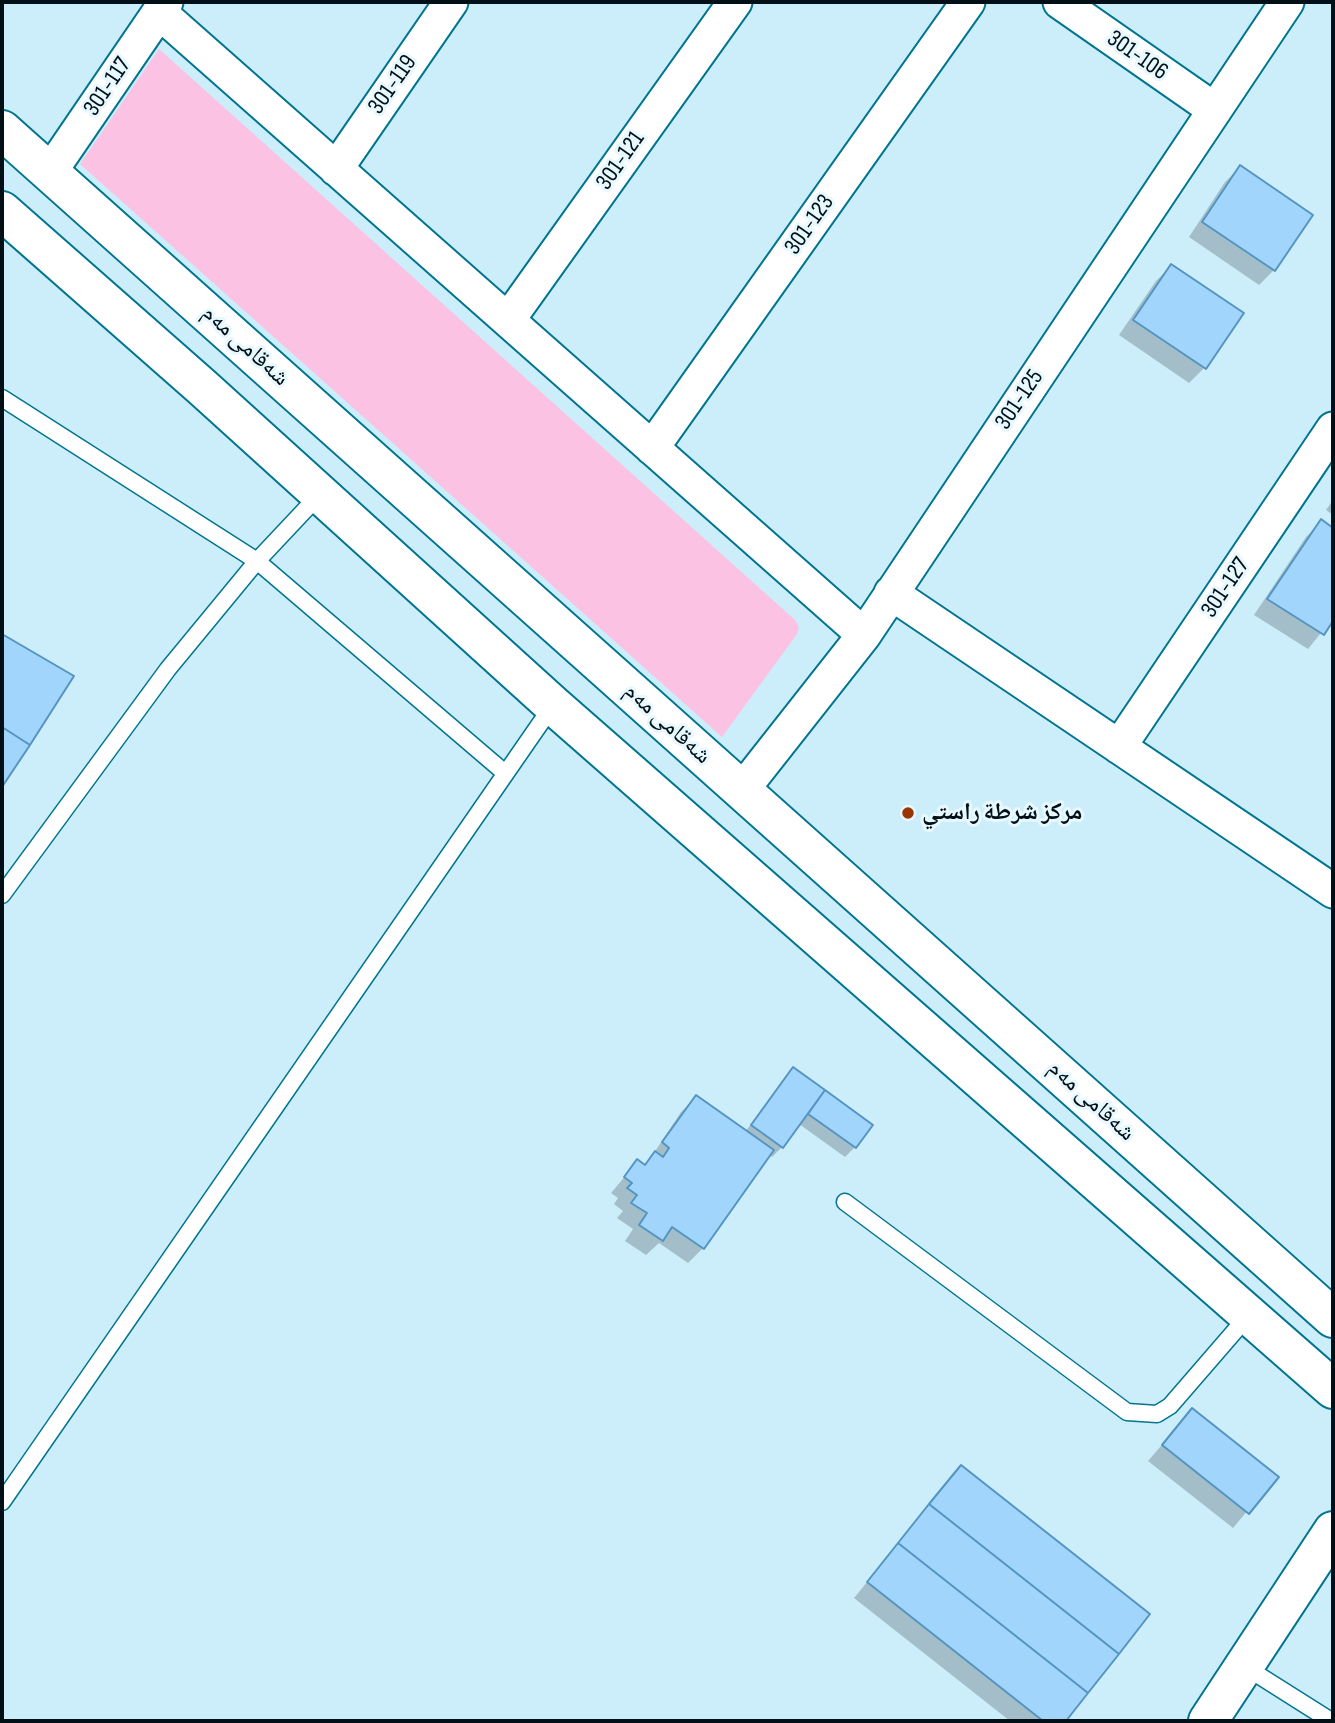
<!DOCTYPE html>
<meta charset="utf-8">
<style>
body{margin:0}
#map{position:relative;width:1335px;height:1723px;overflow:hidden;background:#cceefa;font-family:"Sofia Sans Condensed",sans-serif}
canvas{display:block}
.frame{position:absolute;inset:0;border:4px solid #001016;pointer-events:none}
</style>
<div id="map">
<canvas width="1335" height="1723"></canvas>
<div class="frame"></div>
</div>
<script>
const ctx = document.querySelector('canvas').getContext('2d');
ctx.lineJoin = 'round';
function fillPath(path, color) { ctx.fillStyle = color; ctx.fill(path, 'evenodd'); }
function stroke(path, color, width, dash) { ctx.strokeStyle = color; ctx.lineWidth = width; ctx.lineCap = dash ? 'butt' : 'round'; ctx.setLineDash(dash || []); ctx.stroke(path); }
function drawText(font, color, halo, rows, align = 'center') {
  ctx.font = font + ' "Sofia Sans Condensed","Noto Naskh Arabic",sans-serif'; ctx.lineWidth = 6; ctx.setLineDash([]); ctx.textBaseline = 'middle'; ctx.strokeStyle = halo; ctx.fillStyle = color; for (const [text, x, y, turn = 0] of rows) {
    ctx.save(); ctx.translate(x, y); ctx.rotate((+turn || 0) * Math.PI / 180); ctx.textAlign = isNaN(turn) ? turn : align; if (halo) ctx.strokeText(text, 0, 0); ctx.fillText(text, 0, 0); ctx.restore();
  }
}
fillPath(new Path2D(`
 M 159,49 L 795,620 L 799,627 L 797,634 L 722,737 L 80,164 Z`), '#fbc2e4');
fillPath(new Path2D(`
 M 1240,167 L 1274,270 L 1259,285 L 1189,237 L 1225,182 Z
 M 1171,266 L 1241,313 L 1204,368 L 1189,383 L 1119,335 L 1156,281 Z
 M 1333,500 L 1333,515 L 1326,510 Z
 M 1321,522 L 1333,530 L 1333,618 L 1308,649 L 1254,615 L 1306,537 Z
 M 2,636 L 72,677 L 2,784 Z
 M 793,1069 L 871,1125 L 855,1147 L 845,1157 L 799,1124 L 782,1147 L 772,1157 L 769,1155 L 703,1248 L 688,1263 L 659,1243 L 646,1255 L 625,1241 L 633,1229 L 617,1218 L 623,1211 L 614,1204 L 618,1198 L 611,1193 L 637,1162 L 643,1166 L 650,1159 L 681,1112 L 696,1097 L 745,1132 Z
 M 1192,1410 L 1276,1477 L 1233,1528 L 1148,1461 Z
 M 961,1467 L 1148,1615 L 1063,1721 L 1010,1721 L 854,1598 Z`), '#0003');
const building = new Path2D(`
 M 1240,165 L 1313,215 L 1275,271 L 1202,222 Z
 M 1171,264 L 1244,313 L 1206,369 L 1133,320 Z
 M 1321,519 L 1333,528 L 1333,621 L 1324,635 L 1267,599 Z
 M 2,634 L 74,676 L 30,745 L 2,727 Z
 M 2,727 L 30,745 L 2,787 Z
 M 793,1067 L 825,1090 L 783,1148 L 751,1125 Z
 M 825,1090 L 873,1125 L 856,1148 L 808,1114 Z
 M 696,1095 L 774,1150 L 704,1249 L 672,1227 L 663,1241 L 639,1225 L 647,1213 L 631,1203 L 637,1195 L 627,1188 L 632,1183 L 624,1177 L 637,1159 L 645,1165 L 655,1151 L 663,1157 L 669,1148 L 662,1142 Z
 M 1192,1408 L 1279,1477 L 1249,1514 L 1162,1445 Z
 M 961,1465 L 1150,1614 L 1119,1654 L 929,1504 Z
 M 929,1504 L 1119,1654 L 1088,1693 L 898,1543 Z
 M 898,1543 L 1088,1693 L 1066,1721 L 1043,1721 L 867,1582 Z`);
fillPath(building, '#a1d5fc');
stroke(building, '#5494c1', 2);
const service = new Path2D(`
 M 2,398 L 257,561 L 505,773
 M 2,895 L 168,669 L 257,561 L 320,494
 M 845,1202 L 1127,1412 L 1157,1414 L 1170,1406 L 1247,1317
 M 2,1502 L 553,705
 M 1244,1666 L 1331,1721`);
const minor = new Path2D(`
 M 1060,2 L 1215,110
 M 159,12 L 864,635
 M 336,169 L 451,2
 M 50,172 L 166,2
 M 508,320 L 735,2
 M 652,448 L 968,2
 M 891,593 L 1333,891
 M 1119,747 L 1333,429
 M 742,790 L 864,635 L 1287,2`);
const tertiary = new Path2D(`
 M 2,130 L 1333,1318
 M 2,211 L 202,387 L 553,705 L 1333,1389
 M 1208,1721 L 1333,1531`);
stroke(service, '#017590', 19);
stroke(minor, '#017590', 37);
stroke(tertiary, '#017590', 42);
stroke(service, '#fff', 16);
stroke(minor, '#fff', 33);
stroke(tertiary, '#fff', 38);
for (const [x, y, r, color] of [
 [908,813,7,"#993500"]
]) { const dot = new Path2D(); dot.arc(x, y, r, 0, 2 * Math.PI); ctx.fillStyle = color; ctx.fill(dot); stroke(dot, '#e7f8fe', 2.5); }
drawText('24px', '#001016', '#e7f8fe', [
 ["301-106",1137,56,35],
 ["301-119",393,85,-55],
 ["301-117",108,87,-56],
 ["301-121",621,161,-55],
 ["301-123",810,225,-55],
 ["شەقامی مەم",245,346,42],
 ["301-125",1020,400,-56],
 ["301-127",1226,588,-56],
 ["شەقامی مەم",667,724,42],
 ["شەقامی مەم",1091,1101,42]
]);
drawText('bold 24px', '#001016', '#e7f8fe', [
 ["مركز شرطة راستي",922,813]
], 'left');
</script>
